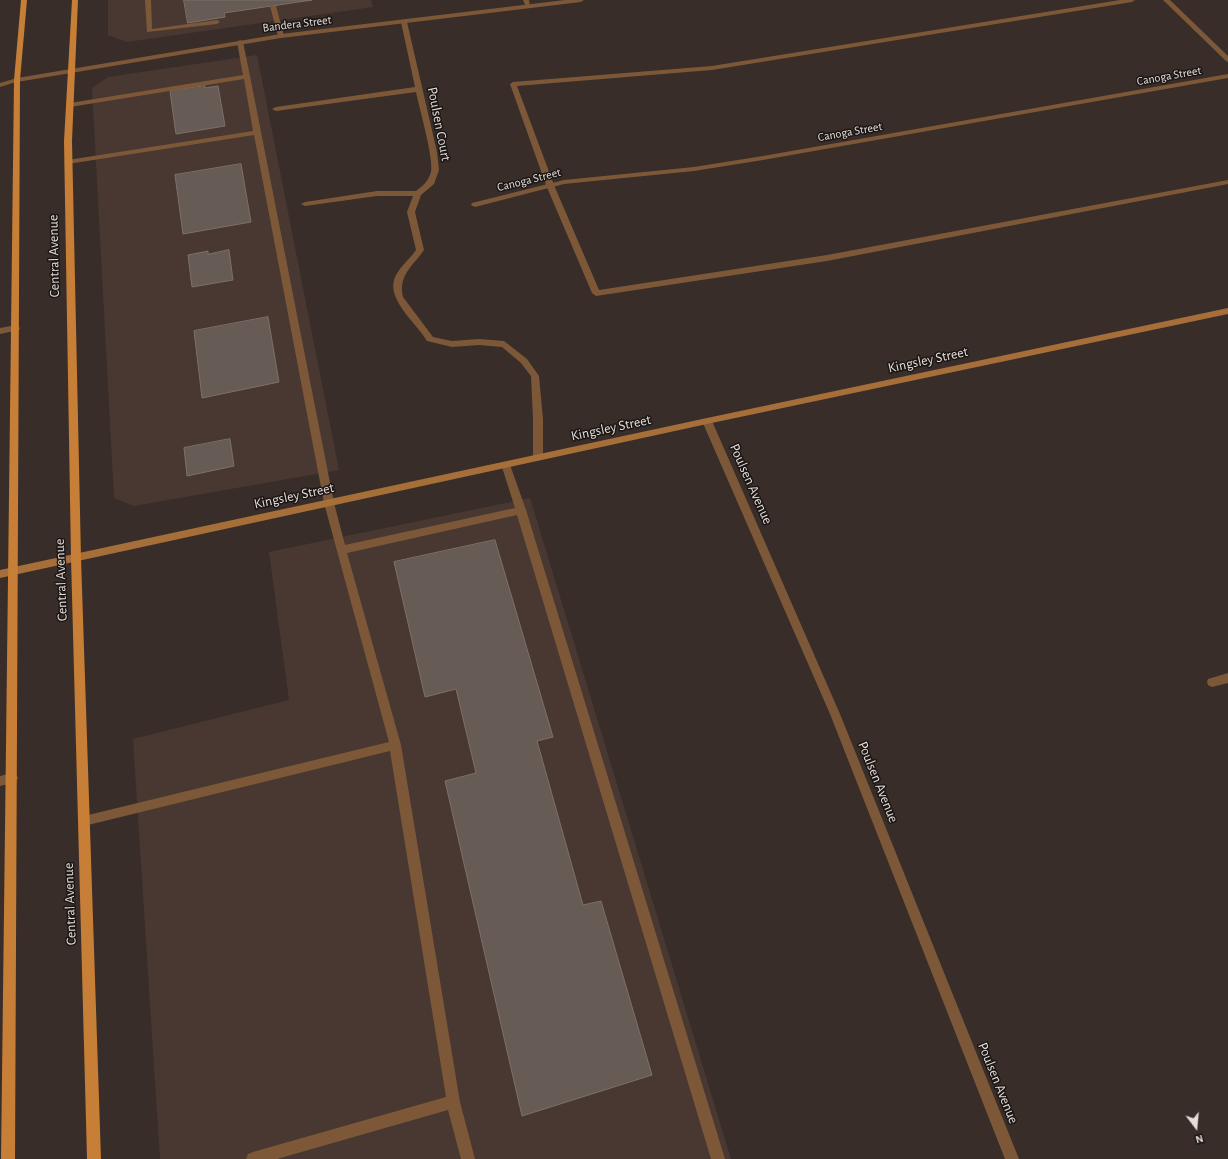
<!DOCTYPE html>
<style>
body{margin:0}
#map{position:relative;width:1228px;height:1159px;overflow:hidden;background:#382d28;font-family:"Alegreya Sans",sans-serif}
canvas{display:block}
.north{position:absolute;left:1176px;top:1107px;width:40px;height:40px;-webkit-text-stroke:3px #1b1614;paint-order:stroke;rotate:164deg;font-size:11px;font-weight:700;line-height:16px;text-align:center;color:#e5dedb}
.north::after{content:'';display:block;margin:auto;width:14px;height:18px;background:#e5dedb;clip-path:polygon(50% 0,100% 100%,50% 72%,0 100%)}
</style>
<div id="map">
<canvas width="1228" height="1159"></canvas>
<div class="north">N</div>
</div>
<script>
const ctx = document.querySelector('canvas').getContext('2d');
ctx.lineJoin = 'round';
function fillPath(path, color) { ctx.fillStyle = color; ctx.fill(path, 'evenodd'); }
function stroke(path, color, width, dash) { ctx.strokeStyle = color; ctx.lineWidth = width; ctx.lineCap = dash ? 'butt' : 'round'; ctx.setLineDash(dash || []); ctx.stroke(path); }
function drawText(font, color, halo, rows, align = 'center') {
  ctx.font = font + ' "Alegreya Sans",sans-serif'; ctx.lineWidth = 3; ctx.setLineDash([]); ctx.textBaseline = 'middle'; ctx.strokeStyle = halo; ctx.fillStyle = color; for (const [text, x, y, turn = 0] of rows) {
    ctx.save(); ctx.translate(x, y); ctx.rotate((+turn || 0) * Math.PI / 180); ctx.textAlign = isNaN(turn) ? turn : align; if (halo) ctx.strokeText(text, 0, 0); ctx.fillText(text, 0, 0); ctx.restore();
  }
}
fillPath(new Path2D(`
 M 108,0 L 371,0 L 373,7 L 127,42 L 108,35 Z
 M 257,55 L 339,470 L 134,506 L 114,498 L 92,88 L 108,77 Z
 M 530,498 L 731,1159 L 160,1159 L 133,739 L 289,700 L 269,552 Z`), '#493831');
const building = new Path2D(`
 M 184,0 L 312,0 L 224,13 L 225,17 L 188,23 Z
 M 205,86 L 205,88 L 218,86 L 225,126 L 176,134 L 170,91 Z
 M 241,164 L 251,222 L 183,234 L 175,175 Z
 M 229,250 L 233,280 L 192,287 L 188,255 L 208,251 L 208,254 Z
 M 268,317 L 279,382 L 202,398 L 194,331 Z
 M 230,439 L 234,466 L 187,476 L 184,448 Z
 M 495,540 L 553,737 L 537,741 L 583,905 L 601,901 L 652,1075 L 522,1116 L 445,781 L 476,773 L 456,689 L 425,697 L 394,562 Z`);
fillPath(building, '#675b55');
stroke(building, '#7d706a', 1);
fillPath(new Path2D(`
 M 145,0 L 151,0 L 152,29 L 217,20 L 220,22 L 217,24 L 147,32 Z
 M 523,0 L 529,0 L 530,7 L 526,7 Z
 M 1120,0 L 1135,0 L 1132,2 L 712,70 L 517,86 L 554,185 L 599,290 L 827,255 L 1228,180 L 1228,184 L 827,261 L 596,296 L 592,293 L 546,185 L 510,84 L 513,82 L 712,66 Z
 M 271,5 L 276,6 L 284,36 L 283,37 L 278,36 L 270,6 Z
 M 404,20 L 407,22 L 437,152 L 439,170 L 434,184 L 421,195 L 415,212 L 424,250 C 413,266 398,275 403,297 L 433,337 L 452,341 L 479,339 L 504,341 L 527,359 L 539,376 L 543,419 L 543,457 L 538,460 L 533,457 L 533,419 L 531,376 L 521,363 L 502,347 L 479,345 L 452,347 L 427,341 C 417,324 388,301 394,280 C 397,269 410,259 416,250 L 407,212 L 413,196 L 377,196 L 305,206 L 301,204 L 305,202 L 377,191 L 416,191 C 424,185 428,181 431,172 C 434,159 419,107 416,92 L 276,111 L 272,109 L 276,107 L 415,87 L 401,22 Z
 M 240,40 L 243,42 L 250,76 L 334,503 L 345,545 L 515,508 L 501,464 L 503,462 L 509,462 L 526,510 L 725,1159 L 711,1159 L 517,515 L 347,553 L 401,745 L 460,1102 L 475,1159 L 461,1159 L 448,1110 L 277,1159 L 246,1159 L 248,1154 L 253,1152 L 446,1097 L 390,751 L 84,826 L 80,825 L 78,821 L 80,817 L 84,816 L 389,742 L 324,503 L 254,135 L 68,164 L 64,162 L 68,160 L 253,131 L 244,79 L 70,107 L 66,105 L 70,103 L 243,75 L 237,42 Z
 M 17,78 L 19,79 L 19,81 L 0,87 L 0,83 Z
 M 16,325 L 20,328 L 19,330 L 0,334 L 0,328 Z
 M 12,773 L 16,774 L 18,778 L 16,782 L 0,786 L 0,776 Z`), '#7c5838');
fillPath(new Path2D(`
 M 565,0 L 584,0 L 581,2 L 281,38 L 17,82 L 14,80 L 17,78 L 281,34 Z
 M 1163,0 L 1170,0 L 1228,56 L 1228,62 L 1226,61 Z
 M 1228,74 L 1228,78 L 763,160 L 694,171 L 564,184 L 475,207 L 471,205 L 472,203 L 564,180 L 694,167 L 763,156 Z
 M 707,418 L 712,421 L 840,714 L 1019,1159 L 1005,1159 L 830,714 L 702,421 Z
 M 1228,673 L 1228,683 L 1212,687 L 1208,685 L 1207,682 L 1208,679 Z`), '#7c5838');
fillPath(new Path2D(`
 M 1228,308 L 1228,314 L 707,424 L 0,578 L 0,570 L 707,418 Z`), '#a66e39');
fillPath(new Path2D(`
 M 21,0 L 27,0 L 20,80 L 15,1159 L 1,1159 L 14,80 Z
 M 72,0 L 78,0 L 72,141 L 81,558 L 101,1159 L 87,1159 L 71,558 L 64,141 Z`), '#c77e36');
drawText('12px', '#e5dedb', '#1b1614', [
 ["Bandera Street",297,24,-7],
 ["Canoga Street",1169,76,-10],
 ["Canoga Street",850,132,-10],
 ["Canoga Street",529,180,-14]
]);
drawText('14px', '#e5dedb', '#1b1614', [
 ["Poulsen Court",439,124,79],
 ["Central Avenue",54,256,-91],
 ["Kingsley Street",928,360,-12],
 ["Kingsley Street",611,428,-12],
 ["Poulsen Avenue",751,484,66],
 ["Kingsley Street",294,496,-12],
 ["Central Avenue",61,580,-92],
 ["Poulsen Avenue",878,782,68],
 ["Central Avenue",70,904,-92],
 ["Poulsen Avenue",998,1083,68]
]);
</script>
